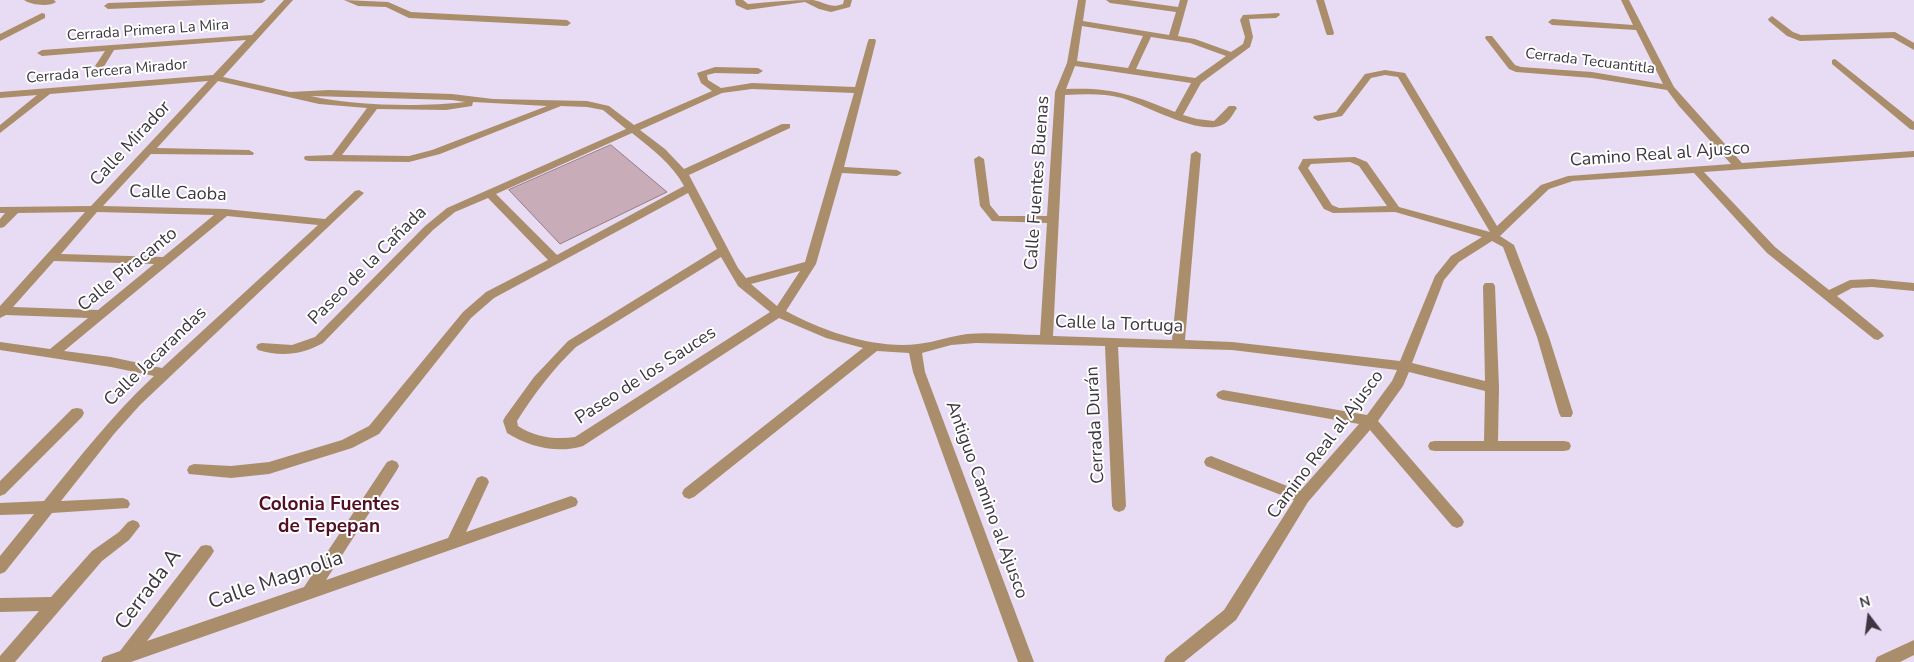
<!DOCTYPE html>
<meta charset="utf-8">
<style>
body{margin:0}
#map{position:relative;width:1914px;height:662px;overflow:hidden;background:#e8dbf4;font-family:"Nunito Sans",sans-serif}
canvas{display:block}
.north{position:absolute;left:1844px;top:592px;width:50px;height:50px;-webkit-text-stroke:4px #fff;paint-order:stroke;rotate:345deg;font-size:14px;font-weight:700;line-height:20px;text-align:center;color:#3c3740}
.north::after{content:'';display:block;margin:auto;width:18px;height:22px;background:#3c3740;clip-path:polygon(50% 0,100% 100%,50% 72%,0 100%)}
</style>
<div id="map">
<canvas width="1914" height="662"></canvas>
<div class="north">N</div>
</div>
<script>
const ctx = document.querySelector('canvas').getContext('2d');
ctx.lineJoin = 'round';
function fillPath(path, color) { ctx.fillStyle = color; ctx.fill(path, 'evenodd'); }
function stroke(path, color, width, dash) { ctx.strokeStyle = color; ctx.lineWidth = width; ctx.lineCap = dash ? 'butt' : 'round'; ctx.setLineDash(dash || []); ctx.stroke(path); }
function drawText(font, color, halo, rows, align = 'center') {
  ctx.font = font + ' "Nunito Sans",sans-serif'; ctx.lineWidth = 4; ctx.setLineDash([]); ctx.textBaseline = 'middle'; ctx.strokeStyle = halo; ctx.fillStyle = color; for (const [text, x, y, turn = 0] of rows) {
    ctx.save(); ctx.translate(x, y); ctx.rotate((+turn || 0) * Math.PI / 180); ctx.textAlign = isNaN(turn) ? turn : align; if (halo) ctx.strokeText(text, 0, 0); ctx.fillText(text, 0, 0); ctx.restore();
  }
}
const building = new Path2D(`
 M 611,145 L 667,192 L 560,244 L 509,190 Z`);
fillPath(building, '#c8acb8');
stroke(building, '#967c86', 1);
fillPath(new Path2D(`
 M 24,0 L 54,0 L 56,2 C 50,7 30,5 24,0 Z
 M 196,0 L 266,0 L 262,3 L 108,9 L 104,6 L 108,3 Z
 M 284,0 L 293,0 L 223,77 L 290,92 L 329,90 L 452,94 L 493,99 L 587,101 L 609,106 L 634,125 L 712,91 L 701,83 L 697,73 L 715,67 L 758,68 L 763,71 L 758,74 L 715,73 L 707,75 L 708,80 L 721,88 L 752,83 L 855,87 L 868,41 L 869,39 L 875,39 L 876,41 L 844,167 L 897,170 L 902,173 L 897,176 L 842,173 L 816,264 L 786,311 C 824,332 875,349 918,344 C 935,342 951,336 967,334 C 991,332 1016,335 1040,335 L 1047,223 L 992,221 L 980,206 L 974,159 L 979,156 L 984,159 L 990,205 L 999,216 L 1047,216 L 1055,92 L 1067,63 L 1078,0 L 1086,0 L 1083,21 L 1169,35 L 1176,12 L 1110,3 L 1106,0 L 1128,0 L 1178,7 L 1180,0 L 1188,0 L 1178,36 L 1195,39 L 1231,52 L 1243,44 L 1245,37 L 1240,20 L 1243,15 L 1279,13 L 1280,15 L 1276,18 L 1249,19 L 1253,37 L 1250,47 L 1201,83 L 1183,115 L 1197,119 L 1214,121 L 1229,106 L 1235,106 L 1237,108 C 1233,114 1229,122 1222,125 C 1199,136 1146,105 1122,98 C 1104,93 1084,94 1065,95 L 1053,336 L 1172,340 L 1191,154 L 1196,151 L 1201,154 L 1185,340 L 1232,342 L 1400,361 L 1435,276 L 1451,256 L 1482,237 L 1395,212 L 1333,213 L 1324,209 L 1298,168 L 1303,159 L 1355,157 L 1367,162 L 1399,207 L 1490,232 L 1398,77 L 1385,75 L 1371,78 L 1342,116 L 1318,121 L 1313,118 L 1314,116 L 1336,112 L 1365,74 L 1385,70 L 1405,73 L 1497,226 L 1541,185 L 1568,176 L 1731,164 L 1679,106 L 1667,90 L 1592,78 L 1516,72 L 1509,69 L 1485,38 L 1486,36 L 1492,36 L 1515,65 L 1521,67 L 1592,72 L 1663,84 L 1636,30 L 1552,25 L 1548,22 L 1552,19 L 1633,25 L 1621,0 L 1629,0 L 1674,87 L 1742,163 L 1914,151 L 1914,157 L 1704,172 L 1775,247 L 1829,290 L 1850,280 L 1872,279 L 1914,283 L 1914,291 L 1872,287 L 1852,288 L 1837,296 L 1882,333 L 1884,336 L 1878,340 L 1874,339 L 1767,253 L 1694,173 L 1573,181 L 1549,189 L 1500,236 L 1514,245 L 1549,337 L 1573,413 L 1571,417 L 1561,417 L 1559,413 L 1537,337 L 1503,247 L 1492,241 L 1459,262 L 1444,280 L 1412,363 L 1485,381 L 1483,286 L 1485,283 L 1493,283 L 1495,286 L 1499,388 L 1498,441 L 1564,441 L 1569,442 L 1571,446 L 1569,450 L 1564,451 L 1435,451 L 1430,450 L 1428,446 L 1430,442 L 1435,441 L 1484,441 L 1485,391 L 1409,372 L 1403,386 L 1378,421 L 1462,518 L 1464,522 L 1462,526 L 1457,528 L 1452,526 L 1370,430 L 1308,502 L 1236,620 L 1184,662 L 1164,662 L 1166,657 L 1224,610 L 1294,500 L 1206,466 L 1204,462 L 1206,458 L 1211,456 L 1216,458 L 1300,491 L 1359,424 L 1223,400 L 1218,398 L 1216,395 L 1218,392 L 1223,390 L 1367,415 L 1392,381 L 1397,370 L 1232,350 L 1118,347 L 1126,506 L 1124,510 L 1119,512 L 1114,510 L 1112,506 L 1105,346 L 976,343 L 951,345 L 922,353 L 925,372 L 1034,662 L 1018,662 L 913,372 L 909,353 L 877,351 L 694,497 L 689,499 L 684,497 L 682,493 L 684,489 L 863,348 L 826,338 L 779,318 L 583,446 C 558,454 529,447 507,433 L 503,421 L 505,417 L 534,377 L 568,341 L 717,249 L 688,193 L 494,298 L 471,318 L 379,434 L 352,448 L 269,474 L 231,478 L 189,474 L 187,470 L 189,466 L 194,464 L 231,466 L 269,462 L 342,440 L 369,426 L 463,312 L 486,292 L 548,260 L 488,198 L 455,212 L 433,230 L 323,343 C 302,355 281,357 258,350 L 256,347 L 258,344 L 262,343 L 292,345 L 315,337 L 425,226 L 447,208 L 626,129 L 603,110 L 587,107 L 561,106 L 440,154 L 409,162 L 309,161 L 305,160 L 304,158 L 305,156 L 332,155 L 367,108 L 319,104 L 218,81 L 157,148 L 249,150 L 254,153 L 253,155 L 151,154 L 103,206 L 225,209 L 325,219 L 355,191 L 359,190 L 364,193 L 140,405 L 114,434 L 61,501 L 123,498 L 128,500 L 130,504 L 128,508 L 52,513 L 5,572 L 0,574 L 0,556 L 34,514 L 0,515 L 0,503 L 44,501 C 79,458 113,414 154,376 L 111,367 L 0,350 L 0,342 L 50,349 L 88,318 L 6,315 L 0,318 L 0,306 L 85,212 L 18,213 L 4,227 L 0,228 L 0,219 L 5,213 L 0,213 L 0,207 L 91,206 L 208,81 L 50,94 L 0,133 L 0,125 L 37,95 L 0,98 L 0,92 L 213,75 L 246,40 L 114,50 L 103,68 L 100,69 L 95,66 L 105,51 L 42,56 L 37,53 L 42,50 L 252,35 ZM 1082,26 L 1143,36 L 1128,68 L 1077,61 ZM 1151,37 L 1190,43 L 1226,56 L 1195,78 L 1136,69 ZM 1075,66 L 1191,83 L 1175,112 C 1134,95 1111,87 1066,89 ZM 752,89 L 854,93 L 805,262 L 746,278 L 738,268 L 689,175 L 790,128 L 790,124 L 782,124 L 684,169 L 665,149 L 640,130 L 722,93 ZM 311,96 L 452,100 L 465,102 C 423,107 353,106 311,96 ZM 473,102 L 547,106 L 432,150 L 409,156 L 342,155 L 377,109 L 446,110 L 472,106 ZM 632,133 C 652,149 672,164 684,186 L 557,255 L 496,194 ZM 1350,162 L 1359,166 L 1387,206 L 1339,208 L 1332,205 L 1308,168 L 1311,164 ZM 97,212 L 214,215 L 163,257 L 61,254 ZM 227,216 L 318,225 L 162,368 L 111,357 L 64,351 ZM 721,257 L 738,286 L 770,312 L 575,437 C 555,440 535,437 518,426 L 517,421 C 534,394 553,369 576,347 ZM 54,261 L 154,264 L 98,310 L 13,307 ZM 800,271 L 777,306 L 751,284 Z
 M 344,0 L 388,2 L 411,12 L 567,20 L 571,23 L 567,26 L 409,18 L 386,7 L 358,6 Z
 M 735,0 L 743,0 L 748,4 C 769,2 792,0 813,0 C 825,2 830,9 843,4 L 844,0 L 852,0 L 850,7 L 831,12 L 819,9 L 805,2 L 747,10 L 736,5 Z
 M 1316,0 L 1324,0 L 1334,33 L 1333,35 L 1327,35 L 1326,33 Z
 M 42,13 L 45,14 L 45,18 L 0,41 L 0,34 Z
 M 1772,16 L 1793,32 L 1801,35 L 1895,32 L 1914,43 L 1914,50 L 1893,38 L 1800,41 L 1787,36 L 1769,21 L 1768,19 Z
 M 1835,59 L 1914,122 L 1914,130 L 1910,129 L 1832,64 L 1832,60 Z
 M 77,408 L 82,409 L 84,413 L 82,417 L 5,494 L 0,496 L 0,481 L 72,409 Z
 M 392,460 L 397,462 L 399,466 L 397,470 L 326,580 L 448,538 L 477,478 L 482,476 L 487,478 L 489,482 L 466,532 L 571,496 L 576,498 L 578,502 L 576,506 L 131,662 L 101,662 L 103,657 L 120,651 L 201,546 L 206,545 L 211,546 L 214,551 L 211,556 L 147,641 L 304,587 L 387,462 Z
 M 133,520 L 138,522 L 140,526 L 129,540 L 102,561 L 15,662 L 0,662 L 0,656 L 39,611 L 0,612 L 0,598 L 51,597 L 92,551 L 119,532 L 128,522 Z
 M 1914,640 L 1914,655 L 1900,662 L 1875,662 L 1877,657 Z`), '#aa8e6c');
drawText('15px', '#3c3740', '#fff', [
 ["Cerrada Primera La Mira",148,31,-4],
 ["Cerrada Tecuantitla",1590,62,7],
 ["Cerrada Tercera Mirador",107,72,-5]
]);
drawText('18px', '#3c3740', '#fff', [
 ["Calle Mirador",131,144,-47],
 ["Camino Real al Ajusco",1660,155,-4],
 ["Calle Fuentes Buenas",1038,183,-86],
 ["Calle Caoba",178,194,2],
 ["Paseo de la Cañada",368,266,-45],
 ["Calle Piracanto",128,270,-39],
 ["Calle la Tortuga",1119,325,2],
 ["Calle Jacarandas",156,357,-44],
 ["Paseo de los Sauces",646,376,-33],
 ["Cerrada Durán",1096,425,-93],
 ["Camino Real al Ajusco",1326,445,-53],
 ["Antiguo Camino al Ajusco",986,500,70]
]);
drawText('bold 19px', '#530f23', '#fff', [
 ["Colonia Fuentes",329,505],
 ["de Tepepan",329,527]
]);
drawText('21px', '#3c3740', '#fff', [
 ["Calle Magnolia",276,581,-19],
 ["Cerrada A",149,590,-53]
]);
</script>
